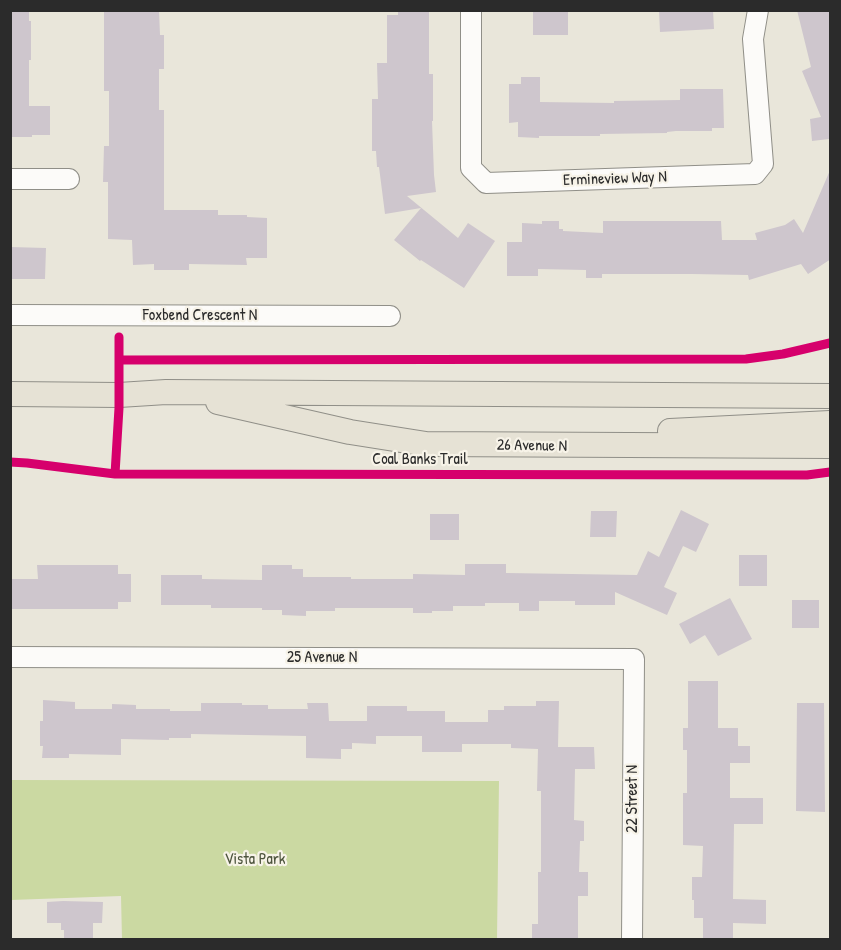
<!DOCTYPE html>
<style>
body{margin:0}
#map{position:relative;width:841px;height:950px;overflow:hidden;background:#e9e6da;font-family:"Patrick Hand",sans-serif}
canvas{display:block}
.frame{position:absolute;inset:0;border:12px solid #2b2b2b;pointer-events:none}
</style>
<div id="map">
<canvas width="841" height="950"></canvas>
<div class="frame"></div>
</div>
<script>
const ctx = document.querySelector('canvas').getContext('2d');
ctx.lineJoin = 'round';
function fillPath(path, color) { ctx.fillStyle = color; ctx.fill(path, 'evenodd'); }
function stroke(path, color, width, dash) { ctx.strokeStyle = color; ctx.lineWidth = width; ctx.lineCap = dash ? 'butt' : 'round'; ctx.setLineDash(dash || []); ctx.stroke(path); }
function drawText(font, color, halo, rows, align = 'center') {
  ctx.font = font + ' "Patrick Hand",sans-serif'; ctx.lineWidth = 4.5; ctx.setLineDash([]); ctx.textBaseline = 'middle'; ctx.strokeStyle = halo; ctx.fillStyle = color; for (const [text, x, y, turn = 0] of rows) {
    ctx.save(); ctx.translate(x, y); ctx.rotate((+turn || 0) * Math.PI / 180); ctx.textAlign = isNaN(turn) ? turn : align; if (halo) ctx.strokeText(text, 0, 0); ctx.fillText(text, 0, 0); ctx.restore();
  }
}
fillPath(new Path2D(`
 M 11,780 L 499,781 L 497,939 L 122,939 L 121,896 L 11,900 Z`), '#cbd9a2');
fillPath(new Path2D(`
 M 10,10 L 29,10 L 29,21 L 31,21 L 31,60 L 29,60 L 29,106 L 50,106 L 50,135 L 32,135 L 32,137 L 11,137 Z
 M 104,10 L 159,10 L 160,35 L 164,35 L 164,69 L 159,69 L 159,110 L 164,110 L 164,210 L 218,210 L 218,215 L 247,215 L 247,217 L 267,218 L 267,258 L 246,258 L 247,265 L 189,264 L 189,270 L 154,270 L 154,264 L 133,265 L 132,240 L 108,239 L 108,182 L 103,182 L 104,146 L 109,146 L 109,91 L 104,91 Z
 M 398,10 L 429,10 L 429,74 L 433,74 L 433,121 L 432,121 L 434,175 L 436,192 L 407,196 L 458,238 L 468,223 L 495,241 L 464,288 L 421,260 L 420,261 L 394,240 L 421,208 L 385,214 L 379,167 L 377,167 L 376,151 L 372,151 L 372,99 L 378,99 L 377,63 L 387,63 L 387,15 L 398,15 Z
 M 533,10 L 568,10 L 568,35 L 533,35 Z
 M 659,10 L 713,10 L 714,29 L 660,32 Z
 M 797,10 L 831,10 L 831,140 L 829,139 L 812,141 L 810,119 L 821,117 L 802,71 L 811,67 Z
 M 521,77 L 540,77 L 540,102 L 614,103 L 614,101 L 680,100 L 680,89 L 723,89 L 724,128 L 712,128 L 712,131 L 676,131 L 667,132 L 667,133 L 600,134 L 600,136 L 539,136 L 539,138 L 518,137 L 518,122 L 509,123 L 509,84 L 521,84 Z
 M 831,168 L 831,259 L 808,274 L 801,264 L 749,280 L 748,275 L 692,274 L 602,274 L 602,278 L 586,278 L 586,270 L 538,269 L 538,276 L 507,276 L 507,242 L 522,242 L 522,223 L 542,224 L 542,221 L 559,221 L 559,229 L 563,229 L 563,231 L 603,233 L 603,221 L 721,221 L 722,240 L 757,240 L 755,233 L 785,225 L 794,219 L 803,233 Z
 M 10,247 L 46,248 L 45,279 L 10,279 Z
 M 681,510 L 709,524 L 696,552 L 683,546 L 664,587 L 677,593 L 667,615 L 615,592 L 615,605 L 575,605 L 575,601 L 539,601 L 539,611 L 519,611 L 519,603 L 485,603 L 485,606 L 453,606 L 453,611 L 432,611 L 432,613 L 413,613 L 413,608 L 335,608 L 335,611 L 306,611 L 306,616 L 282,615 L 282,610 L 262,610 L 262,608 L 211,608 L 211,605 L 161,605 L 161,575 L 202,575 L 202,579 L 262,580 L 262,565 L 292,565 L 292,569 L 303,569 L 303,577 L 351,577 L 351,579 L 413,579 L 413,574 L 465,575 L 465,564 L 506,564 L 506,573 L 637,575 L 648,551 L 659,557 Z
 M 591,511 L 617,511 L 616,537 L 590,537 Z
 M 430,514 L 459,514 L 459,540 L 430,540 Z
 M 739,555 L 767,555 L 767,586 L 739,586 Z
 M 37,565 L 118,565 L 118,574 L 131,574 L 131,602 L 118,602 L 118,609 L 10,609 L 10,579 L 38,579 Z
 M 730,598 L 752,639 L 718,656 L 705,635 L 690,644 L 679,624 Z
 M 792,600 L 819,600 L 819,628 L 792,628 Z
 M 688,681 L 718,681 L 718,728 L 738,728 L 738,746 L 750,746 L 750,763 L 730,763 L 730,798 L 763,798 L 763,824 L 734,824 L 733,899 L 766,900 L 766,924 L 733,923 L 733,939 L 703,939 L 703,918 L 694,918 L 694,900 L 692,900 L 692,877 L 702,877 L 703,846 L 683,845 L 683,793 L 687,793 L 687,750 L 683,750 L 683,728 L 688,728 Z
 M 43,700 L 75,702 L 75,709 L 112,709 L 112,704 L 136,705 L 136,709 L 170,709 L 170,711 L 201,711 L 201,703 L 242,703 L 242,705 L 268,705 L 268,709 L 308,709 L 307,703 L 328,703 L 329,721 L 367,721 L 367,706 L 407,706 L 407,711 L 445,711 L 445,722 L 488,722 L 488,710 L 504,710 L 504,706 L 536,706 L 536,701 L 559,701 L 558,747 L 594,747 L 595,769 L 575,769 L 574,820 L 584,821 L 584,841 L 580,841 L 579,872 L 588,872 L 588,896 L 578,896 L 578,939 L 532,939 L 532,924 L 538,924 L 538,872 L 541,872 L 541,791 L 537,791 L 538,749 L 511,748 L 511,744 L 462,744 L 462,752 L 422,752 L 422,736 L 376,736 L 376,744 L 352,743 L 352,749 L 341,749 L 341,759 L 306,758 L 306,736 L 191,734 L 191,738 L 169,738 L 169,740 L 121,739 L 121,755 L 69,754 L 69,758 L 42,758 L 43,746 L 40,746 L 40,721 L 43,721 Z
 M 797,703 L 824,703 L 825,812 L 796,811 Z
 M 63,901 L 103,902 L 102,923 L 93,923 L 93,939 L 64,939 L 64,930 L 61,930 L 61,923 L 47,923 L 47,902 Z`), '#cec6cd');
const minor = new Path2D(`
 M 471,10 L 471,168 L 486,183 L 755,174 L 763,164 L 753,39 L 758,10
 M 10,179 L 69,179
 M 10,315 L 390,316
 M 10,657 L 634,659 L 632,940`);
const major = new Path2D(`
 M 10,394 L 119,395 L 166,392 L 830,396
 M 218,402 L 350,432 L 426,444 L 830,446
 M 670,431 L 830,423`);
stroke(minor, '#908f88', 22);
stroke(major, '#908f88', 26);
stroke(minor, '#fcfbf9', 20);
stroke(major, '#e6e2d5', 24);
stroke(new Path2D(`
 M 119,360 L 746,359 L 783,354 L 830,343
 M 10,462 L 27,463 L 115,474 L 807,475 L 830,472
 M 115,474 L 119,408 L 119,337`), '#d6006c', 9);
drawText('16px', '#2b2b2b', '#f7f3e8', [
 ["Ermineview Way N",615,179,-2],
 ["Foxbend Crescent N",200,316],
 ["26 Avenue N",532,446,1],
 ["Coal Banks Trail",420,460],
 ["25 Avenue N",322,658],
 ["22 Street N",633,799,-90]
]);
drawText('16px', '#4d543d', '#f7f3e8', [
 ["Vista Park",255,860]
]);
</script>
